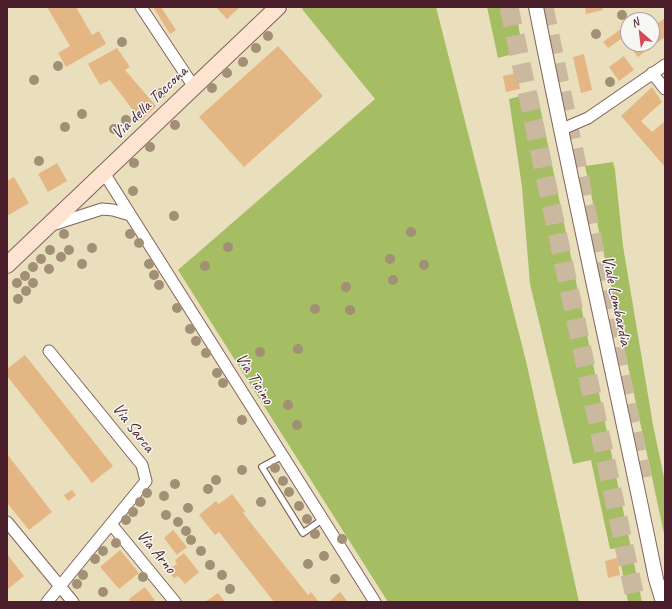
<!DOCTYPE html>
<style>
body{margin:0}
#map{position:relative;width:672px;height:609px;overflow:hidden;background:#eadfbc;font-family:Caveat,sans-serif}
canvas{display:block}
.frame{position:absolute;inset:0;border:8px solid #4a1f2b;pointer-events:none}
.north{position:absolute;left:620px;top:12px;width:40px;height:40px;box-sizing:border-box;background:#f6f6f2;border:1px solid #b1a0a2;border-radius:50%;rotate:332deg;font-size:11px;font-weight:700;line-height:16px;text-align:center;color:#4a1f2b}
.north::after{content:'';display:block;margin:auto;width:14px;height:18px;background:#d1495b;clip-path:polygon(50% 0,100% 100%,50% 72%,0 100%)}
</style>
<div id="map">
<canvas width="672" height="609"></canvas>
<div class="frame"></div>
<div class="north">N</div>
</div>
<script>
const ctx = document.querySelector('canvas').getContext('2d');
ctx.lineJoin = 'round';
function fillPath(path, color) { ctx.fillStyle = color; ctx.fill(path, 'evenodd'); }
function stroke(path, color, width, dash) { ctx.strokeStyle = color; ctx.lineWidth = width; ctx.lineCap = dash ? 'butt' : 'round'; ctx.setLineDash(dash || []); ctx.stroke(path); }
function drawText(font, color, halo, rows, align = 'center') {
  ctx.font = font + ' Caveat,sans-serif'; ctx.lineWidth = 3; ctx.setLineDash([]); ctx.textBaseline = 'middle'; ctx.strokeStyle = halo; ctx.fillStyle = color; for (const [text, x, y, turn = 0] of rows) {
    ctx.save(); ctx.translate(x, y); ctx.rotate((+turn || 0) * Math.PI / 180); ctx.textAlign = isNaN(turn) ? turn : align; if (halo) ctx.strokeText(text, 0, 0); ctx.fillText(text, 0, 0); ctx.restore();
  }
}
fillPath(new Path2D(`
 M 304,7 L 436,7 L 526,361 L 579,602 L 388,602 L 178,270 L 375,99 L 302,9 Z
 M 487,7 L 515,7 L 523,51 L 498,58 Z
 M 537,92 L 642,602 L 628,602 L 618,548 L 610,549 L 591,460 L 573,464 L 530,284 L 522,187 L 509,99 Z
 M 613,162 L 615,170 L 623,246 L 653,425 L 665,482 L 665,538 L 585,166 Z`), '#a5bd63');
fillPath(new Path2D(`
 M 47,7 L 76,7 L 92,35 L 99,31 L 106,44 L 66,67 L 58,53 L 70,46 Z
 M 153,7 L 161,7 L 176,30 L 170,34 Z
 M 216,7 L 240,7 L 227,19 Z
 M 585,7 L 602,7 L 603,10 L 586,14 Z
 M 665,18 L 665,37 L 638,57 L 628,44 L 652,44 L 652,27 Z
 M 625,26 L 628,30 L 628,34 L 608,48 L 603,42 Z
 M 278,46 L 323,96 L 244,167 L 199,117 Z
 M 117,48 L 130,67 L 125,70 L 156,106 L 141,121 L 110,80 L 100,85 L 88,64 Z
 M 584,54 L 592,90 L 581,93 L 573,57 Z
 M 624,56 L 634,70 L 619,81 L 609,67 Z
 M 517,73 L 520,89 L 506,92 L 503,76 Z
 M 652,87 L 662,102 L 641,121 L 652,132 L 665,121 L 665,167 L 621,116 Z
 M 57,163 L 67,181 L 48,192 L 38,174 Z
 M 14,177 L 29,203 L 7,216 L 7,181 Z
 M 25,355 L 113,466 L 92,483 L 7,376 L 7,369 Z
 M 7,454 L 52,512 L 29,530 L 7,503 Z
 M 72,490 L 76,495 L 68,501 L 64,495 Z
 M 232,494 L 245,511 L 243,513 L 308,595 L 311,592 L 319,602 L 274,602 L 219,532 L 215,535 L 199,515 L 216,501 L 219,504 Z
 M 173,530 L 187,547 L 177,555 L 164,538 Z
 M 120,550 L 139,573 L 119,589 L 100,567 Z
 M 184,553 L 199,572 L 185,584 L 178,576 L 174,578 L 168,570 L 177,564 L 175,560 Z
 M 7,554 L 24,576 L 7,590 Z
 M 617,558 L 620,575 L 608,578 L 605,561 Z
 M 145,587 L 156,602 L 131,602 L 129,599 Z
 M 340,592 L 348,602 L 329,602 Z
 M 218,593 L 225,602 L 205,602 Z`), '#e4b684');
stroke(new Path2D(`
 M 509,7 L 636,602
 M 544,7 L 642,478`), '#cab99f', 19, [19, 10]);
const service = new Path2D(`
 M 282,456 L 262,467 L 303,533 L 323,519`);
const minor = new Path2D(`
 M 141,7 L 194,87
 M 652,73 L 665,89
 M 560,130 L 588,118 L 665,65
 M 104,173 L 375,602
 M 52,225 L 102,209 L 113,210 L 130,215
 M 7,522 L 73,602
 M 111,524 L 175,602
 M 47,602 L 146,481 L 142,465 L 49,351`);
const tertiary = new Path2D(`
 M 536,7 C 574,198 617,388 656,579 L 663,602`);
const secondary = new Path2D(`
 M 7,265 L 278,7`);
stroke(service, '#82625e', 8);
stroke(minor, '#82625e', 13);
stroke(tertiary, '#82625e', 16);
stroke(secondary, '#82625e', 18);
stroke(service, '#fff', 5.5);
stroke(minor, '#fff', 11);
stroke(tertiary, '#fff', 14);
stroke(secondary, '#fde4d0', 16);
ctx.fillStyle = '#a18f76';
for (const [x, y] of [
 [622,15],
 [596,34],
 [268,36],
 [122,42],
 [256,48],
 [243,62],
 [58,66],
 [227,73],
 [34,80],
 [610,82],
 [212,88],
 [161,93],
 [82,114],
 [126,120],
 [175,125],
 [65,127],
 [114,129],
 [150,147],
 [39,161],
 [134,163],
 [133,191],
 [174,216],
 [411,232],
 [64,234],
 [130,234],
 [139,243],
 [228,247],
 [92,248],
 [50,250],
 [69,250],
 [61,257],
 [41,259],
 [390,259],
 [82,264],
 [149,264],
 [424,265],
 [205,266],
 [33,267],
 [49,269],
 [154,275],
 [25,276],
 [393,280],
 [17,283],
 [33,283],
 [159,285],
 [346,287],
 [26,291],
 [18,299],
 [177,308],
 [315,309],
 [350,310],
 [190,329],
 [196,341],
 [298,349],
 [260,352],
 [206,353],
 [217,373],
 [223,383],
 [288,405],
 [242,420],
 [297,425],
 [275,468],
 [242,470],
 [216,480],
 [283,481],
 [175,484],
 [208,489],
 [289,492],
 [147,493],
 [164,496],
 [140,502],
 [261,502],
 [299,506],
 [188,508],
 [133,512],
 [166,515],
 [307,519],
 [126,520],
 [178,522],
 [186,531],
 [315,534],
 [342,539],
 [191,540],
 [116,543],
 [103,551],
 [201,551],
 [324,556],
 [95,559],
 [308,564],
 [210,565],
 [83,575],
 [222,575],
 [143,577],
 [335,579],
 [77,584],
 [230,589],
 [103,592]
]) { ctx.beginPath(); ctx.arc(x, y, 5, 0, 2 * Math.PI); ctx.fill(); }
drawText('17px', '#4a1f2b', '#f6f6f2', [
 ["Via della Taccona",150,103,-44],
 ["Viale Lombardia",616,301,78],
 ["Via Ticino",254,379,58],
 ["Via Sarca",133,428,52],
 ["Via Arno",156,552,50]
]);
</script>
